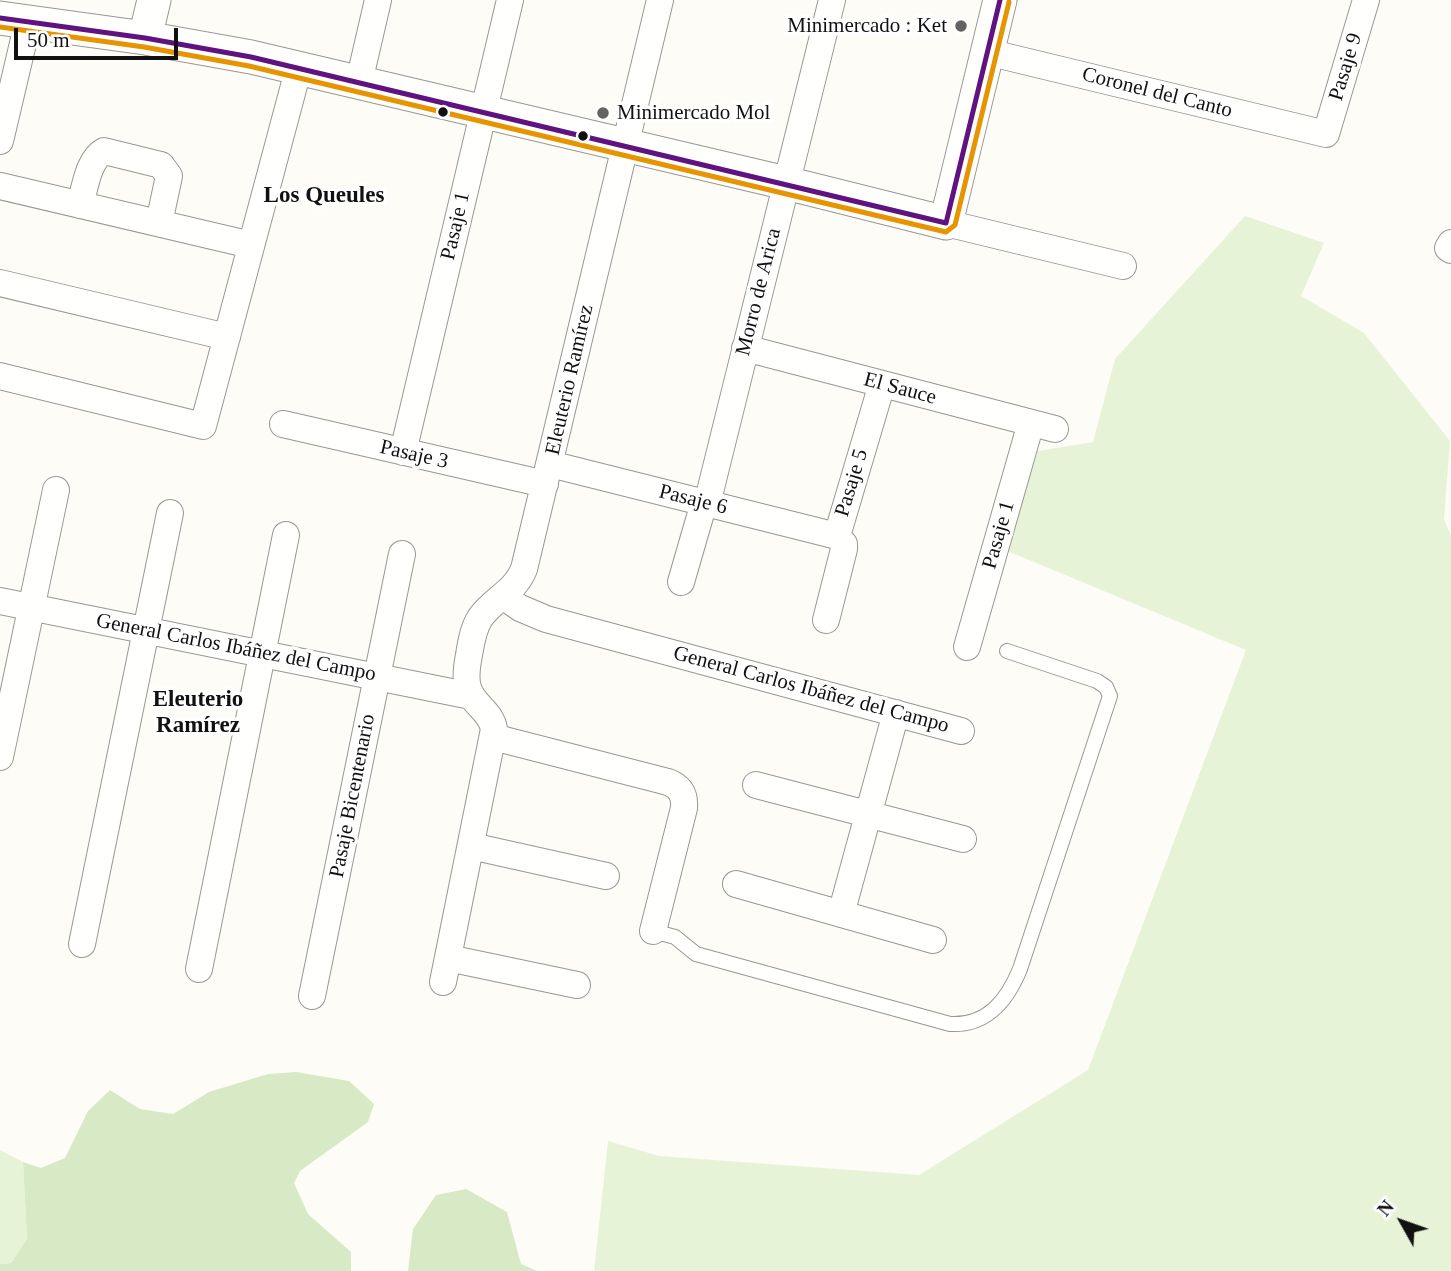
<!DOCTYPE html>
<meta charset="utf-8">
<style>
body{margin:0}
#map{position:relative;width:1451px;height:1271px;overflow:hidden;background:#fdfcf7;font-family:Georgia,serif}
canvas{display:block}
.north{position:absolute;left:1367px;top:1187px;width:70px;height:70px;-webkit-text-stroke:5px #fff;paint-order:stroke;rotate:310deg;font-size:19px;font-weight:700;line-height:28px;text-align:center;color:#111}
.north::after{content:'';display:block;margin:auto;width:24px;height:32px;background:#111;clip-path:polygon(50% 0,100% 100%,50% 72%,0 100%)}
.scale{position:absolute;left:14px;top:28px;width:164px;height:32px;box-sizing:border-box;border:4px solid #111;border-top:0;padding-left:9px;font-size:21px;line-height:24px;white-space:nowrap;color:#111;-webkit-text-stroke:5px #fff;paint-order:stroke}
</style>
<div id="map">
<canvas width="1451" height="1271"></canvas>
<div class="north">N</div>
<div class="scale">50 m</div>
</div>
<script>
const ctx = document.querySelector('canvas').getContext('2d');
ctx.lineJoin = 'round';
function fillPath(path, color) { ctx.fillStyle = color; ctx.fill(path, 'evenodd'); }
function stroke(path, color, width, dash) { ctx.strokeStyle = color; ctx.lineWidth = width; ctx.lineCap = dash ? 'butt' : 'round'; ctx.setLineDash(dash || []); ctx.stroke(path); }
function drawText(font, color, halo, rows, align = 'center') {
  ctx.font = font + ' Georgia,serif'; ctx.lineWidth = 7; ctx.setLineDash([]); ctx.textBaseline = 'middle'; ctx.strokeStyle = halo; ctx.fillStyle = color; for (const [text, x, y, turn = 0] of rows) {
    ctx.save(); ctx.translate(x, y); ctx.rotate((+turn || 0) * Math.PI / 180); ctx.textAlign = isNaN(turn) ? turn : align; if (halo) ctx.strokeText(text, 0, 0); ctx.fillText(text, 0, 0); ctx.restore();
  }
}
fillPath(new Path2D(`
 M 1245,216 L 1324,243 L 1301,296 L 1364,333 L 1450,441 L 1444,520 L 1451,535 L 1451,1271 L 594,1271 L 608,1141 L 659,1156 L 919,1175 L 1088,1070 L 1246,650 L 1005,550 L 1038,451 L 1093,442 L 1115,359 Z
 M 0,1150 L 23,1162 L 27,1239 L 11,1263 L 0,1264 Z`), '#e7f3d7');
fillPath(new Path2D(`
 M 296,1072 L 349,1081 L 374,1104 L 368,1122 L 300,1171 L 294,1183 L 308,1214 L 351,1252 L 351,1271 L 0,1271 L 0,1264 L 11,1263 L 27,1239 L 23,1162 L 41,1168 L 65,1158 L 88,1111 L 110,1090 L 140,1109 L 173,1114 L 209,1092 L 268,1074 Z
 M 466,1189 L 507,1212 L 521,1264 L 537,1271 L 408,1271 L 413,1229 L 436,1195 Z`), '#d8eac5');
const service = new Path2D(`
 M 653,931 L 675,937 L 696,954 L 950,1024 C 987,1026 1007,1001 1020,969 L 1110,696 L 1106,687 L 1097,681 L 1007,651`);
const minor = new Path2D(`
 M 987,52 L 1326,134 L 1366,0
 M 359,82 L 378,0
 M 0,141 L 28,22
 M 0,186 L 251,245
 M 80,205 C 85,188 88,160 104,151 L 161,165 L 169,176 L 159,223
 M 946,223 L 1123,266
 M 1451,243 L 1448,248 L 1451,250
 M 0,283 L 227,337
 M 745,348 L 1055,429
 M 0,376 L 203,426 L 299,67
 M 283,424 L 545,484
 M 403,452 L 510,0
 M 550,464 L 837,536
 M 837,536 L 882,384
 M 681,582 L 701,513 L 707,504 L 832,0
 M 503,596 L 520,608 L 546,619 L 961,731
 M 0,601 L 471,696
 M 826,620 L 844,549 L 844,544 L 837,536
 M 967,647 L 1031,423
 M 493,737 L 668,782 C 681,787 685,796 684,808 L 653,931
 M 0,757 L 56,490
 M 756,785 L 963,839
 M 471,846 L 606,876
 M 736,884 L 933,940
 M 841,914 L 896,713
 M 82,944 L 170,513
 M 448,958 L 577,985
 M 199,969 L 286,535
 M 443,982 L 494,729 C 491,711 473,705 468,688 C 465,678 467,665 469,655 C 471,643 473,629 480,618 C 493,599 515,592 524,569 L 660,0
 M 312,996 L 402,554`);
const tertiary = new Path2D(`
 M 0,18 L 145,38 L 251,57 L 786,183 L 946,223 L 1000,0
 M 145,38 L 154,0`);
stroke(service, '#979795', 16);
stroke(minor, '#979795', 28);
stroke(tertiary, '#979795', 35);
stroke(service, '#fffffe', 14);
stroke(minor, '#fffffe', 26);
stroke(tertiary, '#fffffe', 33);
stroke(new Path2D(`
 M 0,18 L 145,38 L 251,57 L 946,223 L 1000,0`), '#5f1280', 5);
stroke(new Path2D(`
 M 0,27 L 144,47 L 249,66 L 946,232 L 955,225 L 1009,2`), '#e79402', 5);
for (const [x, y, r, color] of [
 [961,26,7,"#646362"],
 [443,112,6,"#111"],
 [603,113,7,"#646362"],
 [583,136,6,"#111"]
]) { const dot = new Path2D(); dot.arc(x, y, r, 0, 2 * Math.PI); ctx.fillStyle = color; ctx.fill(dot); stroke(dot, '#fff', 2.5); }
drawText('21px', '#111', '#fff', [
 ["Minimercado : Ket",947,26],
 ["Minimercado Mol",617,113,"left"]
], 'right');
drawText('21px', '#111', '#fff', [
 ["Pasaje 9",1346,67,-73],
 ["Coronel del Canto",1157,93,14],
 ["Pasaje 1",456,226,-77],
 ["Morro de Arica",759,292,-76],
 ["Eleuterio Ramírez",570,380,-77],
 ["El Sauce",900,389,15],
 ["Pasaje 3",414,455,13],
 ["Pasaje 5",852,483,-73],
 ["Pasaje 6",693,500,14],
 ["Pasaje 1",999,535,-74],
 ["General Carlos Ibáñez del Campo",236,648,11],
 ["General Carlos Ibáñez del Campo",811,690,15],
 ["Pasaje Bicentenario",353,796,-79]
]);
drawText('bold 23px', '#111', '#fff', [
 ["Los Queules",324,196],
 ["Eleuterio",198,700],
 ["Ramírez",198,726]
]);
</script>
